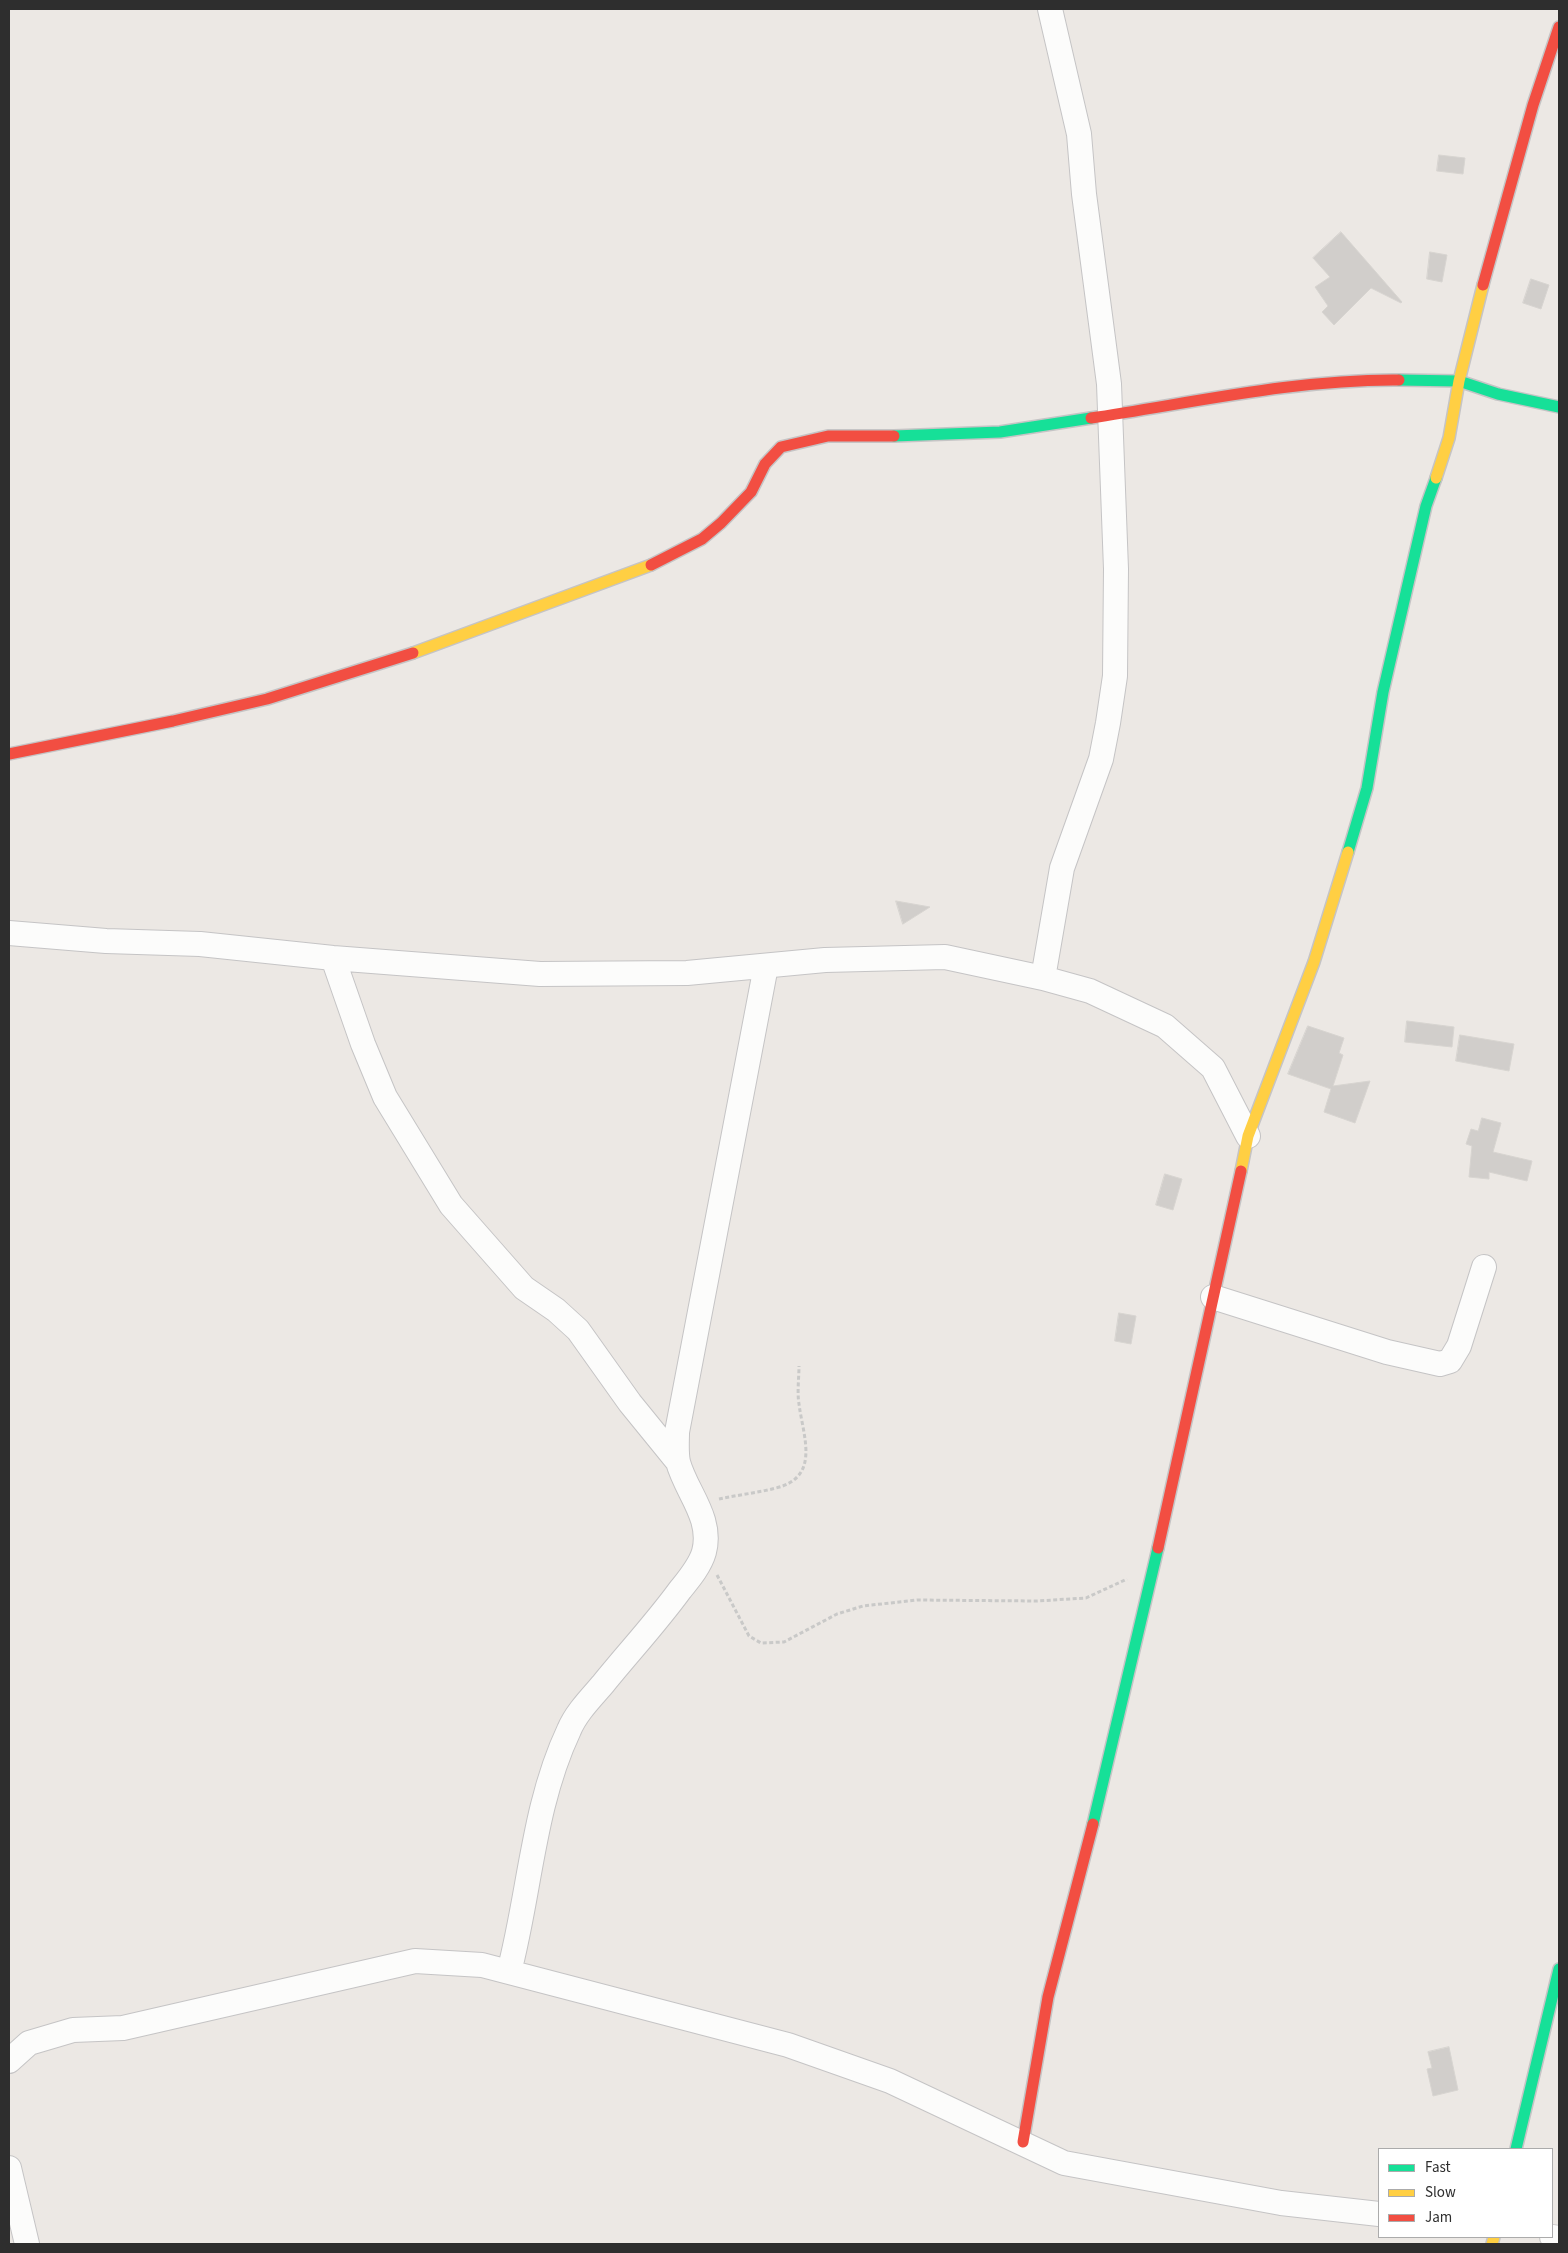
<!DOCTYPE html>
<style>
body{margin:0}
#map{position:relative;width:1568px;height:2253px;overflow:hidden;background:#ece8e4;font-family:"Source Sans 3",sans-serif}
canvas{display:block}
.frame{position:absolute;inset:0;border:10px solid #2e2e2e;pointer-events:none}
.legend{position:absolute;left:1378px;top:2148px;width:175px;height:90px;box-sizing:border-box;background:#fff;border:1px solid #ababab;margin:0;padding:6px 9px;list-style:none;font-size:15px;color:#2e2e2e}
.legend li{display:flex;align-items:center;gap:10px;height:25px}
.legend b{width:25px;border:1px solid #ababab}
</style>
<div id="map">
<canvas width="1568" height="2253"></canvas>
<div class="frame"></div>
<ul class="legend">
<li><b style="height:6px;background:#16e098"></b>Fast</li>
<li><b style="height:6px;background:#ffcf43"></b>Slow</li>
<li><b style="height:6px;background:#f24e42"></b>Jam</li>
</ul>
</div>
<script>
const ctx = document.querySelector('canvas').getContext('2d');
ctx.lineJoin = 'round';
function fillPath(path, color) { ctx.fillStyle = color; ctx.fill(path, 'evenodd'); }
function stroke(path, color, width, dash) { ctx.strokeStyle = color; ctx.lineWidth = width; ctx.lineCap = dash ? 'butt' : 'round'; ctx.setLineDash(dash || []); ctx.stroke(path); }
const building = new Path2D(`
 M 1439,155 L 1465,158 L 1463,174 L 1437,171 Z
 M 1341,232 L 1402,302 L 1401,303 L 1371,288 L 1334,325 L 1322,312 L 1328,306 L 1315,287 L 1330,277 L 1313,258 Z
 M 1430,252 L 1447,255 L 1442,282 L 1427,279 Z
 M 1531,279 L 1549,285 L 1541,309 L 1523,303 Z
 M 896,901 L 930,907 L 903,924 Z
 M 1407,1021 L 1454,1027 L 1452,1047 L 1405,1042 Z
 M 1308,1026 L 1344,1038 L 1339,1053 L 1343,1055 L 1333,1086 L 1370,1081 L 1355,1123 L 1324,1112 L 1331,1089 L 1288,1074 Z
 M 1460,1035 L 1514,1044 L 1509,1071 L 1456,1061 Z
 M 1482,1118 L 1501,1123 L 1493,1152 L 1532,1161 L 1527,1181 L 1489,1172 L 1489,1179 L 1469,1177 L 1472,1146 L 1466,1144 L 1471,1129 L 1478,1131 Z
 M 1165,1174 L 1182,1179 L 1173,1210 L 1156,1205 Z
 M 1119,1313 L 1136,1316 L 1131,1344 L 1115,1341 Z
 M 1449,2047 L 1458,2090 L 1433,2096 L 1427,2069 L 1432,2068 L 1428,2052 Z`);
fillPath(building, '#d1cecb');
stroke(building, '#d7d4d0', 1);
const street = new Path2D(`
 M 9,933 L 106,941 L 200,944 L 333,958 L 540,974 L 687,973 L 825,960 L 945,957 L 1043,978 L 1090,991 L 1165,1026 L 1213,1068 L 1248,1136
 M 333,958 L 363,1044 L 385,1097 L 451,1205 L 524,1288 L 556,1310 L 578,1330 L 630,1403 L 678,1462
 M 1043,978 L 1062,868 L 1101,759 L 1108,723 L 1115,676 L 1116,569 L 1109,384 L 1084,194 L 1079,134 L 1050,9
 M 1213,1297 L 1387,1352 L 1440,1364 L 1450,1361 L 1459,1346 L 1484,1267
 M 509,1972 C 530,1892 533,1806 569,1730 C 576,1713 591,1698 603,1684 C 628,1653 656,1623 680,1590 C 689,1579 700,1566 704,1552 C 713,1518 686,1492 678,1462 C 676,1453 677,1441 677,1432 L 766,966
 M 9,2061 L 29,2043 L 73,2030 L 123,2028 L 415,1961 L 482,1965 L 788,2045 L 890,2081 L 1064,2163 L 1281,2203 L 1379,2214
 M 9,2168 L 27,2244
 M 1552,2237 L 1559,2238`);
const fast = new Path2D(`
 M 1399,380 L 1459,381 L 1498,394 L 1559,407
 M 894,436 L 1000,432 L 1091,418
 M 1348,852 L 1367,788 L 1383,692 L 1426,506 L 1436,478
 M 1093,1824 L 1158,1548
 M 1516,2149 L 1559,1969`);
const slow = new Path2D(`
 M 1436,478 L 1449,438 L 1459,381 L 1483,285
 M 413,653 L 651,565
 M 1241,1171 L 1248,1136 L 1314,962 L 1348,852
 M 1492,2244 L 1494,2237`);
const jam = new Path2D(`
 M 1483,285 L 1533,105 L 1559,27
 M 1091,418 C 1192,403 1296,379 1399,380
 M 651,565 L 702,539 L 721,523 L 751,492 L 765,464 L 781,447 L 828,436 L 894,436
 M 9,754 L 173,721 L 267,699 L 413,653
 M 1158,1548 L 1241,1171
 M 1023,2142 L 1048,1997 L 1093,1824`);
stroke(street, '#c5c4c5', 26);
stroke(fast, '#c5c4c5', 14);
stroke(slow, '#c5c4c5', 14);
stroke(jam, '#c5c4c5', 14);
stroke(new Path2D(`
 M 719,1499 C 737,1495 757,1493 776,1488 C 821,1477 803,1436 799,1404 C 797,1392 799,1378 799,1366
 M 717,1575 L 749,1636 L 761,1643 L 784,1642 L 837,1614 L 863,1606 L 917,1600 L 1037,1601 L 1086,1598 L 1127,1579`), '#c9c9c8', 3, [4, 2.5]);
stroke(street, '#fcfcfb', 24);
stroke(fast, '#16e098', 11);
stroke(slow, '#ffcf43', 11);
stroke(jam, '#f24e42', 11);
</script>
